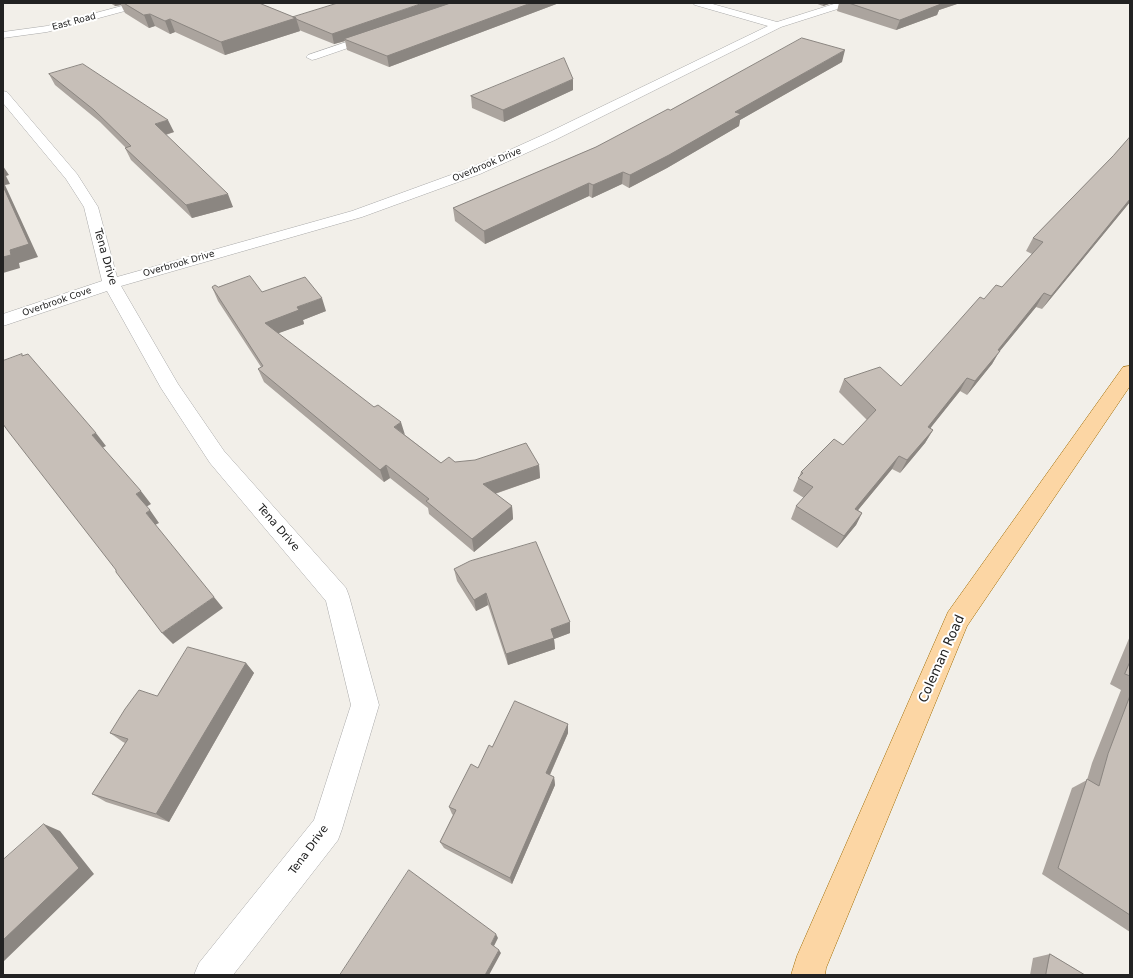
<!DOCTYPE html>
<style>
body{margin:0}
#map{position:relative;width:1133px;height:978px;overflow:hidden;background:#f2efe9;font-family:"DejaVu Sans",sans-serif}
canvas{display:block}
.frame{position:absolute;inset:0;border:4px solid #222;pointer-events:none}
</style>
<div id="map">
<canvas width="1133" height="978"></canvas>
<div class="frame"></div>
</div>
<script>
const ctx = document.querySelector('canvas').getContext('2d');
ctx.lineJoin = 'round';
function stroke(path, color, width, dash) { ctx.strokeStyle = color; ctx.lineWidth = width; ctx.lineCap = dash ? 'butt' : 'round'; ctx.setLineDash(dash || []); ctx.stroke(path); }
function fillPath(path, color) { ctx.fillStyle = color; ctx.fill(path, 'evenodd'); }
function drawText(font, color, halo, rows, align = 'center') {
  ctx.font = font + ' "DejaVu Sans",sans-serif'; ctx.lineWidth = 4; ctx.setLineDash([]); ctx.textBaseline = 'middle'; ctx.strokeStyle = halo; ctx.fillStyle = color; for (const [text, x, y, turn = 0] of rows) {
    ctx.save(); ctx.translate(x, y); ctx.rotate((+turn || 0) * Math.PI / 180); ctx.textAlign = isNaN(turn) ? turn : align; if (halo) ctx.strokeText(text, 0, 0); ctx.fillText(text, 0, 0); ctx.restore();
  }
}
const minor = new Path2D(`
 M 133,3 L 149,3 L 147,5 L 47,32 L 3,38 L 3,32 L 47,26 Z
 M 693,3 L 709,3 L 777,22 L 837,3 L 852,3 L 850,5 L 781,27 L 555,140 L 480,174 L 362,217 L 121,286 L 178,384 L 224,451 L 346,588 L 349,596 L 379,705 L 342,829 L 338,840 L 233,975 L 194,975 L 199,963 L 314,820 L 351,705 L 326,601 L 210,463 L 161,388 L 107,291 L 3,326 L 3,314 L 102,281 L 84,207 L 66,179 L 3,103 L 3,91 L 7,92 L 77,174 L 98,207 L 117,277 L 352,211 L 470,168 L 545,134 L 768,26 L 695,5 Z
 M 373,33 L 378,36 L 377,38 L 316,59 L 312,60 L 306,57 L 308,55 Z`);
const major = new Path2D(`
 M 1130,366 L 1130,386 L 967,626 L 826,968 L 825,975 L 791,975 L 797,956 L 948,612 L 1123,367 Z`);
stroke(minor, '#a9a9a9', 1);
stroke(major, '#a06b00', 1);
fillPath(minor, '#fff');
fillPath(major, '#fcd6a4');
fillPath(new Path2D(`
 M 110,3 L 259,3 L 293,17 L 559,3 L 389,67 L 347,50 L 345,41 L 334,44 L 299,30 L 300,31 L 225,55 L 175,32 L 170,34 L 155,26 L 149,28 L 125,13 L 121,5 L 115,6 Z
 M 815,3 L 832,3 L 823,6 Z
 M 839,3 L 960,3 L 939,10 L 937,15 L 896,30 L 837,11 Z
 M 842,62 L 740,120 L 739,126 L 667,168 L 629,188 L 622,184 L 592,198 L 589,196 L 485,244 L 455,221 L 453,208 L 596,147 L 670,110 Z
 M 49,74 L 174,132 L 166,135 L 233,207 L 192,218 L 131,160 L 125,148 L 126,148 L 100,122 L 55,85 Z
 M 573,90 L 504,122 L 472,108 L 471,96 Z
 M 1130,137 L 1130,202 L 1042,309 L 1036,307 L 999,352 L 992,364 L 967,395 L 960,391 L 930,428 L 933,430 L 925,443 L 900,473 L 892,469 L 858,510 L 862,513 L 856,525 L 837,548 L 791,519 L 796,506 L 804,498 L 793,491 L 801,472 L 843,445 L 867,420 L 839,392 L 844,379 L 901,386 L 984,299 L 1002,287 L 1032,254 L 1026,251 L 1033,238 L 1113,156 Z
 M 212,287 L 218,287 L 326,311 L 303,320 L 304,324 L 278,333 L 405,435 L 441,463 L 455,462 L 539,465 L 540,478 L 495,494 L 512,506 L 513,519 L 474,552 L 429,514 L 428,508 L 390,478 L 384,482 L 264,382 L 258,369 L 261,367 L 218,301 Z
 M 454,569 L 570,633 L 554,639 L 555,649 L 508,665 L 488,605 L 476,611 L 457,581 Z
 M 1130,636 L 1130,932 L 1042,874 L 1072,788 L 1087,780 L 1092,763 L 1121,690 L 1110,684 Z
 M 246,663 L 254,673 L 169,822 L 106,802 L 92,794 L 125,743 L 123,742 L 110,733 L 157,696 Z
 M 568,724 L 568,733 L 550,775 L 554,777 L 555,785 L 512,884 L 444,848 L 440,842 L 453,815 L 452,814 L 449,807 L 478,768 L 492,747 Z
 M 1050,954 L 1085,975 L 1030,975 L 1033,958 Z`), '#aba49e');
fillPath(new Path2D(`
 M 114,3 L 121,3 L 121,5 L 115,6 Z
 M 423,3 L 455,3 L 344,39 L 345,41 L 334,44 L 332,34 Z
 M 531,3 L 559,3 L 389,67 L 387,56 Z
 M 824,3 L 832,3 L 823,6 Z
 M 937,3 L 960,3 L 939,10 L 937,15 L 896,30 L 900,20 Z
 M 150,14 L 155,26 L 149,28 L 144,15 Z
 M 296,18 L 300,31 L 225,55 L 221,42 Z
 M 170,19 L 175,32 L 170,34 L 165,21 Z
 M 845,50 L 842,62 L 740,120 L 739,126 L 667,168 L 629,188 L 630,175 L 735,112 Z
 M 573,79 L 573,90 L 504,122 L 503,110 Z
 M 168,120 L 174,132 L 160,136 L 155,124 Z
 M 3,166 L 9,175 L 6,176 L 10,184 L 5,185 L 38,257 L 19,263 L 20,268 L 3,273 L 3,257 L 10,250 L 3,186 Z
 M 623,172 L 622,184 L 592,198 L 593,185 Z
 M 589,183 L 589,196 L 485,244 L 484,231 Z
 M 228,194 L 233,207 L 192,218 L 186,205 Z
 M 1130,199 L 1130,202 L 1042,309 L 1051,296 Z
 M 1044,293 L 1036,307 L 999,352 L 992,364 L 967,395 L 975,381 L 998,350 Z
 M 322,298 L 326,311 L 303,320 L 304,324 L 271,336 L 265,323 L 297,307 Z
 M 967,378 L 960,391 L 921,440 L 928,427 Z
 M 401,422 L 405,435 L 394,427 Z
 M 933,430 L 925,443 L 900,473 L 907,460 Z
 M 96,433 L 106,446 L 102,448 L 92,435 Z
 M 899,456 L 892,469 L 849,521 L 855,509 Z
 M 386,465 L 390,478 L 384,482 L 380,470 Z
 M 539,465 L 540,478 L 485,497 L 483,484 Z
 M 141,491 L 151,504 L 146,507 L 136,494 Z
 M 512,506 L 513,519 L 474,552 L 472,539 Z
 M 150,510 L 159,523 L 155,525 L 146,513 Z
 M 862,513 L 856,525 L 837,548 L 844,536 Z
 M 486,593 L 488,605 L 476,611 L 474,600 Z
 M 214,597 L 223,608 L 173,644 L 162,633 Z
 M 570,622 L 570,633 L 554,639 L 555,649 L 508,665 L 506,654 L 551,629 Z
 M 246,663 L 254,673 L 169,822 L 156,814 Z
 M 568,724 L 568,733 L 547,781 L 546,773 Z
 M 554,777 L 555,785 L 512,884 L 510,878 Z
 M 44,824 L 60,831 L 94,874 L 3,962 L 3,940 Z
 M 496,934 L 498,938 L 493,948 L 491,944 Z
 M 499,950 L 501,953 L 489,975 L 485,975 Z`), '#8b8681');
const building = new Path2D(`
 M 124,3 L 259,3 L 296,18 L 221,42 L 170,19 L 165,21 L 150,14 L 144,15 Z
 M 338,3 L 423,3 L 332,34 L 296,19 L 296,18 L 293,17 Z
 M 451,3 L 531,3 L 387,56 L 344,39 Z
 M 849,3 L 939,3 L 941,4 L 900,20 Z
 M 802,38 L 845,50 L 735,112 L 741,114 L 669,155 L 630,175 L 623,172 L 593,185 L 589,183 L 484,231 L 453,208 L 596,147 L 668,109 L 670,110 Z
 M 564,58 L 573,79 L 503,110 L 471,96 Z
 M 83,64 L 168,120 L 155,124 L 228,194 L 186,205 L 125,148 L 131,146 L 94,110 L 49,74 Z
 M 1130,137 L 1130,199 L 1051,296 L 1044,293 L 998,350 L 1000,351 L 975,381 L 967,378 L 928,427 L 933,430 L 907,460 L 899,456 L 855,509 L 862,513 L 844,536 L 796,506 L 813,487 L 798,478 L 803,473 L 801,472 L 834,439 L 843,445 L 876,410 L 844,379 L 880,367 L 901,386 L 980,297 L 984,299 L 996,285 L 1002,287 L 1043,242 L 1033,238 L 1113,156 Z
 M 3,186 L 29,244 L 10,250 L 11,255 L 3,257 Z
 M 250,276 L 262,292 L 305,277 L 322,298 L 297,307 L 299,310 L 265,323 L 374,407 L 378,405 L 401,422 L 394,427 L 441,463 L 449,457 L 455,462 L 475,460 L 526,443 L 539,465 L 483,484 L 512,506 L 472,539 L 426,501 L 429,499 L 386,465 L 380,470 L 258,369 L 263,366 L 212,287 L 215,285 L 218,287 Z
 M 22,354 L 22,356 L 28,354 L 96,433 L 92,435 L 98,442 L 141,491 L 136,494 L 150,510 L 146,513 L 214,597 L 162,633 L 116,572 L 116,570 L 8,431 L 3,424 L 3,361 Z
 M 536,542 L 570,622 L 551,629 L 554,638 L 506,654 L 486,593 L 474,600 L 454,569 L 470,561 Z
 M 188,647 L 246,663 L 156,814 L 92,794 L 128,739 L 110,733 L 125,709 L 139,690 L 157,696 Z
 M 1130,662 L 1130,676 L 1125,674 Z
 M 1130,696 L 1130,915 L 1058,868 L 1087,779 L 1099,786 L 1108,754 Z
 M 515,701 L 568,724 L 546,773 L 554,777 L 510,878 L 440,842 L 456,810 L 449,807 L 471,764 L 478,768 L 489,745 L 492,747 Z
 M 44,824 L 79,868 L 3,940 L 3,860 Z
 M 409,870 L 496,934 L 491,944 L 499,950 L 485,975 L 340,975 Z
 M 1050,954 L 1085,975 L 1046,975 Z`);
fillPath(building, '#c7bfb8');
stroke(building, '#8b8681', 1);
drawText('9px', '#222', '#fff', [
 ["East Road",74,22,-15],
 ["Overbrook Drive",487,165,-23],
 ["Overbrook Drive",179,264,-16],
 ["Overbrook Cove",57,302,-19]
]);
drawText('11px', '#222', '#fff', [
 ["Tena Drive",105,257,74],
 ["Tena Drive",278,528,49],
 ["Tena Drive",309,850,-54]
]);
drawText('13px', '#222', '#fff', [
 ["Coleman Road",942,659,-66]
]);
</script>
